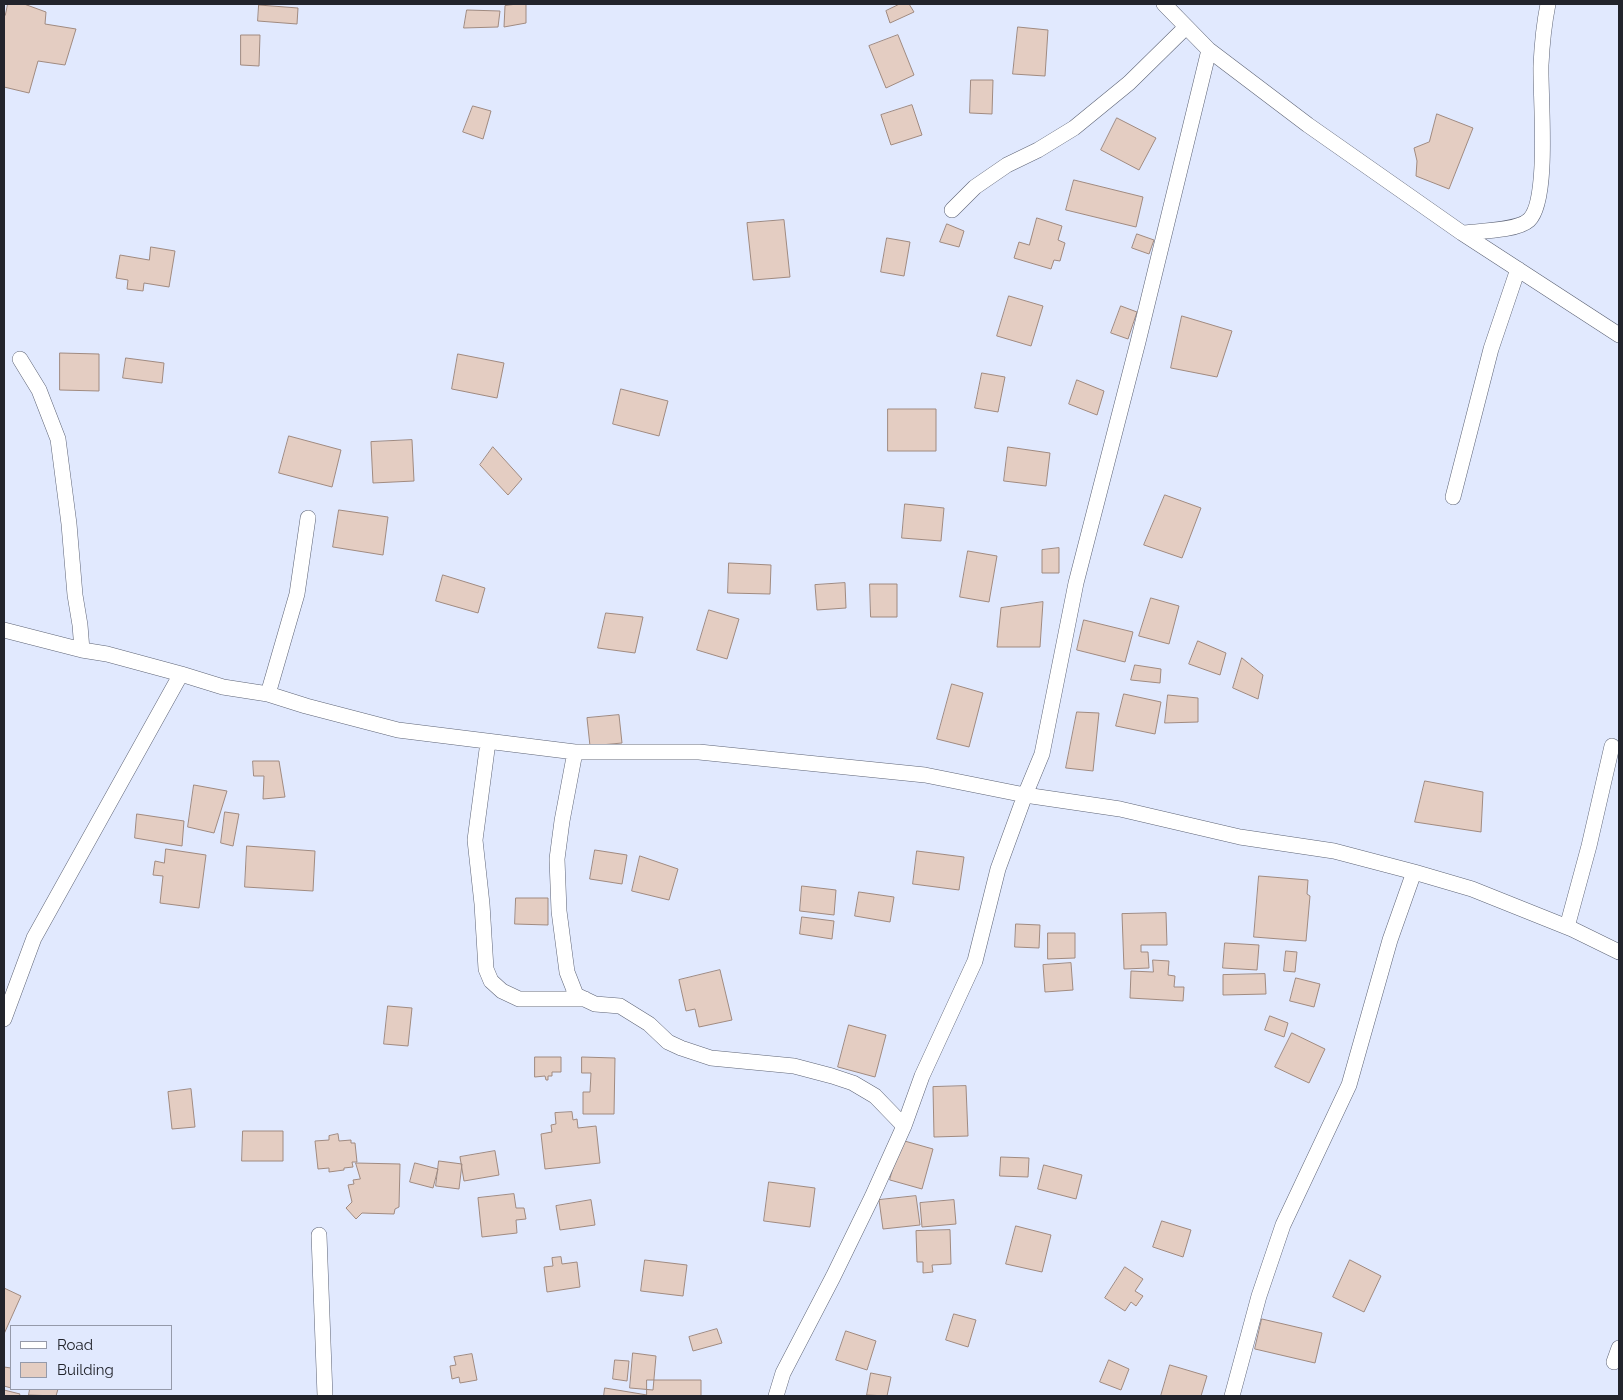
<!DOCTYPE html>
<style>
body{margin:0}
#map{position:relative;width:1623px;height:1400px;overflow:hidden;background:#e1e9fe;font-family:Raleway,sans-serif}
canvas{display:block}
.frame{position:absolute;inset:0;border:5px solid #22242c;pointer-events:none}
.legend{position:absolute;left:10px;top:1325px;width:162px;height:65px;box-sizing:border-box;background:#e1e9fe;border:1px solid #959aaa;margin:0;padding:6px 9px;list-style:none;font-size:15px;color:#22242c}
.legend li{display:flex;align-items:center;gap:10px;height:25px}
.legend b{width:25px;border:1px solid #959aaa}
</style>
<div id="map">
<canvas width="1623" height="1400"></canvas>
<div class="frame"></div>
<ul class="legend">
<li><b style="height:6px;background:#fff"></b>Road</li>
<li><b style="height:14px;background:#e4cdc2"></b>Building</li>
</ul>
</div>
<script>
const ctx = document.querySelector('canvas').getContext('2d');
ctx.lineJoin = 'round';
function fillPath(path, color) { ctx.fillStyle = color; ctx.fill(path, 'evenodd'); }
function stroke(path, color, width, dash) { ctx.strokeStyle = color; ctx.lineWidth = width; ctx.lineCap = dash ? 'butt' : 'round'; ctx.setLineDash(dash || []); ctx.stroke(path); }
const building = new Path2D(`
 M 8,4 L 24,4 L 46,12 L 45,24 L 76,29 L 65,65 L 38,61 L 29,93 L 4,87 L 4,14 L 5,15 Z
 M 517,4 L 526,4 L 526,23 L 504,27 L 505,6 Z
 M 900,4 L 909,4 L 914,12 L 890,23 L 886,11 Z
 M 259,5 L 298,8 L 297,24 L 258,21 Z
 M 467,10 L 500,11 L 498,27 L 464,28 Z
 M 1018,27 L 1048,30 L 1045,76 L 1013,74 Z
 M 241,35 L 260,35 L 259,66 L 241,65 Z
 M 898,35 L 914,75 L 886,88 L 869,46 Z
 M 971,80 L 993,80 L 992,114 L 970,113 Z
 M 912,105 L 922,135 L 891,145 L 881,115 Z
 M 473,106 L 491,111 L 483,139 L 463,132 Z
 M 1437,114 L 1473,128 L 1449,189 L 1416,176 L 1417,161 L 1414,148 L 1429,142 Z
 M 1117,118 L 1156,138 L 1139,170 L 1101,150 Z
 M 1074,180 L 1143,197 L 1136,227 L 1066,210 Z
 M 1037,218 L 1062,226 L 1058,240 L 1065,243 L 1060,261 L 1054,260 L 1051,269 L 1014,258 L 1019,242 L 1029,245 Z
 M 784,220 L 790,277 L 753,280 L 747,223 Z
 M 947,224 L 964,231 L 959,247 L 940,242 Z
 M 1137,234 L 1154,240 L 1149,254 L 1132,248 Z
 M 887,238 L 910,242 L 904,276 L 881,272 Z
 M 151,247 L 175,251 L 169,287 L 144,283 L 143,291 L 127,289 L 128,280 L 116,278 L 120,255 L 149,260 Z
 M 1009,296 L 1043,306 L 1031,346 L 997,336 Z
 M 1121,306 L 1137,312 L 1128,339 L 1111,333 Z
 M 1182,316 L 1232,331 L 1217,377 L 1171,368 Z
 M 60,353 L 99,354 L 99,391 L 60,390 Z
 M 458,354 L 504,363 L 497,398 L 452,389 Z
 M 126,358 L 164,363 L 162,383 L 123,378 Z
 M 982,373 L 1005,377 L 998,412 L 975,408 Z
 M 1077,380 L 1104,391 L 1097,415 L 1069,404 Z
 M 621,389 L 668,401 L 659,436 L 613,424 Z
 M 888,409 L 936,409 L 936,451 L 888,451 Z
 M 289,436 L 341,450 L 332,487 L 279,473 Z
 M 412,440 L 414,481 L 373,483 L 371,442 Z
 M 493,447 L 522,479 L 508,495 L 480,465 Z
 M 1008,447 L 1050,453 L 1046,486 L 1004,481 Z
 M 1165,495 L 1201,508 L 1182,558 L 1144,545 Z
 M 905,504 L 944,508 L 941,541 L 902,538 Z
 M 339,510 L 388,517 L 383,555 L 333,547 Z
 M 1059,548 L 1059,573 L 1042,573 L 1042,550 Z
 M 968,551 L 997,556 L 989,602 L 960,597 Z
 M 729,563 L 771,565 L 770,594 L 728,593 Z
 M 443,575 L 485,588 L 478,613 L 436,601 Z
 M 845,583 L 846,608 L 817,610 L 815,585 Z
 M 870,584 L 897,584 L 897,617 L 871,617 Z
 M 1151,598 L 1179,606 L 1169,644 L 1139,636 Z
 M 1043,602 L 1040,647 L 997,647 L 1001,608 Z
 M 709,610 L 739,619 L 727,659 L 697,650 Z
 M 606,613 L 643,617 L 635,653 L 598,648 Z
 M 1084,620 L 1133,632 L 1125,662 L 1077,650 Z
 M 1198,641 L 1226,653 L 1220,675 L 1189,664 Z
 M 1242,658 L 1263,675 L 1258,699 L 1233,688 Z
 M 1135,665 L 1161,669 L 1160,683 L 1131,680 Z
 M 952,684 L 983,693 L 969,747 L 937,739 Z
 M 1124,694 L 1161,702 L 1155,734 L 1116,726 Z
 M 1168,695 L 1198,698 L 1198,722 L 1165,723 Z
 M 1077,712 L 1099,713 L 1093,771 L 1066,768 Z
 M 619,715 L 622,743 L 590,746 L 587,718 Z
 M 253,761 L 279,761 L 285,797 L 263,799 L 264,776 L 254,776 Z
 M 1425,781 L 1483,792 L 1481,832 L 1415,822 Z
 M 194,785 L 227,791 L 214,833 L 188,827 Z
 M 225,812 L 239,814 L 233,846 L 221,843 Z
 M 137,814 L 184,821 L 182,846 L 135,838 Z
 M 247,846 L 315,851 L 313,891 L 245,887 Z
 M 166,849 L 206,855 L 199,908 L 160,903 L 163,876 L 153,875 L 155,861 L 164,863 Z
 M 595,850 L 627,855 L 622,884 L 590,879 Z
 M 917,851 L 964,857 L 959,890 L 913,884 Z
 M 640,856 L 678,869 L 669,900 L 632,891 Z
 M 1259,876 L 1308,880 L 1307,894 L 1310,896 L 1306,941 L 1254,937 Z
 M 802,886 L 836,890 L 834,915 L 800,911 Z
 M 859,892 L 894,897 L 890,922 L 855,916 Z
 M 516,898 L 548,898 L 548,925 L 515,924 Z
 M 1166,913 L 1167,945 L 1141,945 L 1141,952 L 1148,952 L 1149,968 L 1124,969 L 1122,914 Z
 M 802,917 L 834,921 L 832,939 L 800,934 Z
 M 1016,924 L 1040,925 L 1039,948 L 1015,947 Z
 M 1048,933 L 1075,933 L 1075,958 L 1048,959 Z
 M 1225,943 L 1259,945 L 1257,970 L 1223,968 Z
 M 1286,951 L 1297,952 L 1295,972 L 1284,971 Z
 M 1153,960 L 1169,961 L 1168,975 L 1175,976 L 1174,987 L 1184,987 L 1183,1001 L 1130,998 L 1131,971 L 1153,972 Z
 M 1071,963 L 1073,990 L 1045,992 L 1043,965 Z
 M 720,970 L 732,1020 L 699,1027 L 695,1009 L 686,1011 L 679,980 Z
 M 1265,974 L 1266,994 L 1223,995 L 1223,975 Z
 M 1296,978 L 1320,984 L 1314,1007 L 1290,1001 Z
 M 388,1006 L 412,1008 L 408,1046 L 384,1044 Z
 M 1270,1016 L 1288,1023 L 1284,1037 L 1265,1030 Z
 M 849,1025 L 886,1035 L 875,1077 L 838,1067 Z
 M 1292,1033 L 1325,1049 L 1309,1083 L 1275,1067 Z
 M 535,1057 L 561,1057 L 561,1072 L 552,1072 L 552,1076 L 548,1076 L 548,1080 L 546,1080 L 545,1076 L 535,1077 Z
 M 582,1057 L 615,1058 L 614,1114 L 583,1114 L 583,1092 L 590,1092 L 591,1073 L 582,1073 Z
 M 966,1086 L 968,1136 L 934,1137 L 933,1087 Z
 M 191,1089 L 195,1127 L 172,1129 L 168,1092 Z
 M 572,1112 L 573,1120 L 577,1119 L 578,1128 L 596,1126 L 600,1163 L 545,1169 L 541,1134 L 552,1132 L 551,1125 L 556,1124 L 555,1113 Z
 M 243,1131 L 283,1131 L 283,1161 L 242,1161 Z
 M 338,1134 L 339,1141 L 351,1140 L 351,1143 L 355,1143 L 357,1162 L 352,1162 L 353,1167 L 344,1168 L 344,1170 L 329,1172 L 329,1168 L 318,1169 L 315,1141 L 329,1140 L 329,1136 Z
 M 901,1140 L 933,1149 L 922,1189 L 890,1180 Z
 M 495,1151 L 499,1175 L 464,1181 L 460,1157 Z
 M 1001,1157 L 1029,1158 L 1028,1177 L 1000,1176 Z
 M 439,1161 L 462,1164 L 459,1189 L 436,1186 Z
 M 356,1163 L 400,1164 L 399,1207 L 395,1209 L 394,1214 L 362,1213 L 356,1219 L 346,1208 L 352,1202 L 348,1185 L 354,1184 L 353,1180 L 360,1179 Z
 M 415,1163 L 438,1169 L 433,1188 L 410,1182 Z
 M 1044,1165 L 1082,1175 L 1076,1199 L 1038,1189 Z
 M 769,1182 L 815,1188 L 810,1227 L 764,1221 Z
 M 514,1194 L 516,1208 L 524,1208 L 526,1219 L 516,1220 L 517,1233 L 482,1237 L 478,1198 Z
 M 916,1196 L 920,1225 L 883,1229 L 879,1200 Z
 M 591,1200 L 595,1225 L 560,1230 L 556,1206 Z
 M 954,1200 L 956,1224 L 922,1227 L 920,1203 Z
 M 1162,1221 L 1191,1230 L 1183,1257 L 1153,1247 Z
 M 1016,1226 L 1051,1235 L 1042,1272 L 1006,1264 Z
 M 950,1230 L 951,1264 L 932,1265 L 933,1272 L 923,1273 L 923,1262 L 917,1262 L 916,1231 Z
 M 561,1257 L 562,1264 L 577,1262 L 580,1287 L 547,1292 L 544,1267 L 553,1266 L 552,1258 Z
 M 645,1260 L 687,1265 L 683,1296 L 641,1291 Z
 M 1350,1260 L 1381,1276 L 1364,1312 L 1333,1297 Z
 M 1125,1267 L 1143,1279 L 1135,1291 L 1143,1296 L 1136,1306 L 1131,1302 L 1125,1311 L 1105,1298 Z
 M 4,1288 L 21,1296 L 4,1334 Z
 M 954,1314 L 976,1320 L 968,1347 L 946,1340 Z
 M 1262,1319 L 1322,1333 L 1315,1363 L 1255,1349 Z
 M 717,1329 L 722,1343 L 693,1351 L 689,1337 Z
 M 846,1331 L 876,1341 L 867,1370 L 836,1360 Z
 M 633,1353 L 656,1356 L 653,1390 L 630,1388 Z
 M 472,1354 L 477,1380 L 460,1383 L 459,1377 L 452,1379 L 450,1366 L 456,1365 L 454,1357 Z
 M 615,1360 L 629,1361 L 627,1381 L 613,1379 Z
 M 1109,1360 L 1129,1369 L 1121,1390 L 1100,1382 Z
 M 1170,1365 L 1207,1376 L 1201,1396 L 1161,1396 Z
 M 4,1367 L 11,1368 L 11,1388 L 4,1386 Z
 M 871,1373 L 891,1377 L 887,1396 L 867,1395 Z
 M 647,1380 L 701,1380 L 701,1396 L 647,1396 Z
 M 605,1388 L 647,1395 L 647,1396 L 604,1396 Z
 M 30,1389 L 58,1389 L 56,1396 L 29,1395 Z
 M 4,1390 L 20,1394 L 19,1396 L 4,1396 Z`);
fillPath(building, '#e4cdc2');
stroke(building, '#a08a80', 1);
const street = new Path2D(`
 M 1164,4 L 1209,50 L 1308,125 L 1462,233 L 1619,335
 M 952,210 L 975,187 L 1007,165 L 1038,150 L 1074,128 L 1129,83 L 1186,27
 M 1462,233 C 1479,231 1517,231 1529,220 C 1550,200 1540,95 1541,65 C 1542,44 1544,24 1548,4
 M 20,359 L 39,390 L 58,439 L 69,524 L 75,595 L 80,625 L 82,650
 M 1453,497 L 1491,349 L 1518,269
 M 4,630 L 82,650 L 107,654 L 181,674 L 223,687 L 268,694 L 306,706 L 398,730 L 575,752 L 699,752 L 925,775 L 1025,795 L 1120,809 L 1240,837 L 1334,851 L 1414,872 L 1472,889 L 1572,929 L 1619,952
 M 268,694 L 297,594 L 308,518
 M 488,742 L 475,840 L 482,904 L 486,969 L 491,981 L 502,991 L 519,999 L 585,999
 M 575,752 L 562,821 L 557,859 L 559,911 L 567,972 L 576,995 L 595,1004 L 620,1006 L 649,1024 L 668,1042 L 681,1048 L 711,1058 L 794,1066 L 832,1076 L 853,1083 L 875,1096 L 904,1126
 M 1567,927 L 1589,846 L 1612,746
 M 4,1019 L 34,938 L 181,674
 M 319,1235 L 325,1396
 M 1614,1362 L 1619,1348
 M 776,1396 L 783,1373 L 833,1277 L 872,1197 L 904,1126 L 922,1076 L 975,961 L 998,869 L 1025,795 L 1042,754 L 1076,583 L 1138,342 L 1209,50
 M 1232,1396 L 1259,1296 L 1283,1225 L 1349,1085 L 1390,940 L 1414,872`);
stroke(street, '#5e6476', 16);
stroke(street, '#fff', 15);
</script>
